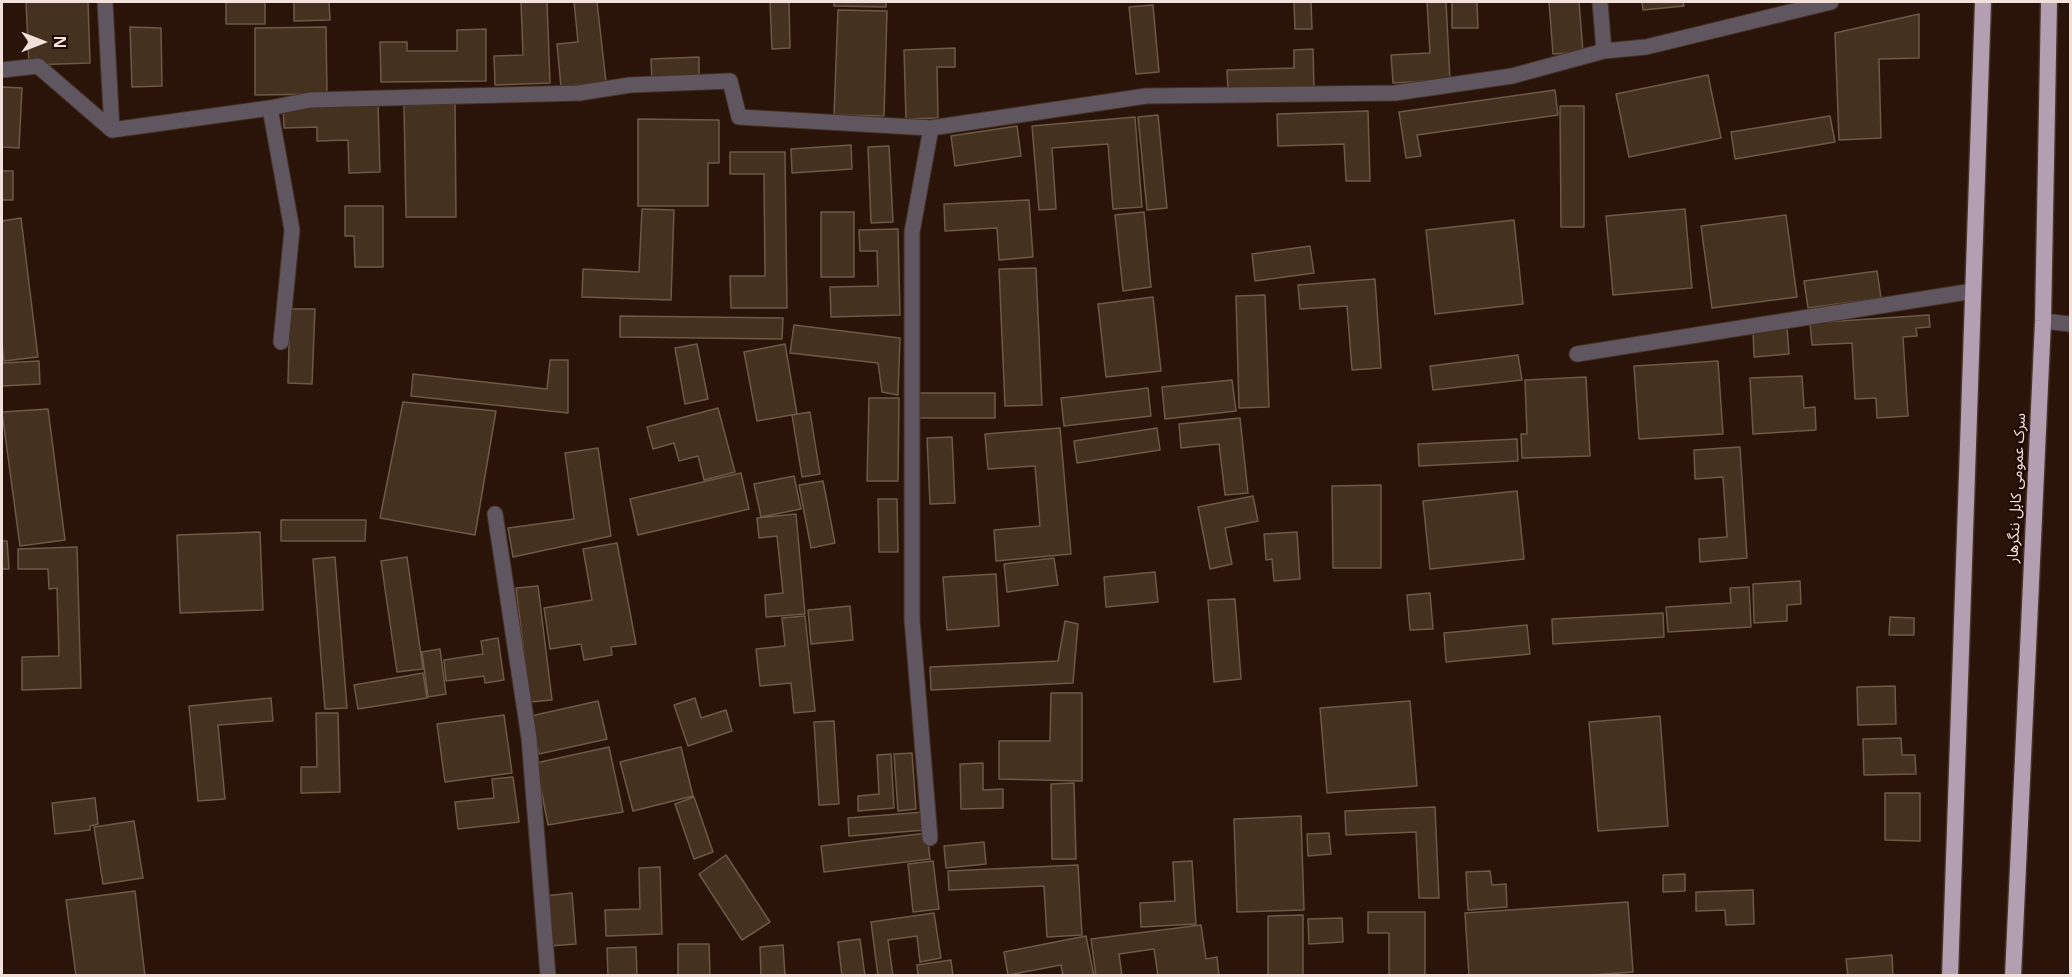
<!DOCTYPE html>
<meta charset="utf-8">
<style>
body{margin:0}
#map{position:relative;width:2072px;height:977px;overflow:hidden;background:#2a140a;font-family:"Open Sans",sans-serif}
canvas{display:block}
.frame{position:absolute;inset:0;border:3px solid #f1e1da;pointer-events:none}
.north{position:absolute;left:12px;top:12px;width:60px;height:60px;-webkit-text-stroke:4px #1f0b03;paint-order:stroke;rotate:90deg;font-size:16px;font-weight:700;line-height:24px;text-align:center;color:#f1e1da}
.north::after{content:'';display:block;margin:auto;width:21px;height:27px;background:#f1e1da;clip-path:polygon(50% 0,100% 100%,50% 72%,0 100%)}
</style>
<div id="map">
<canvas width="2072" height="977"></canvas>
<div class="frame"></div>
<div class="north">N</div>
</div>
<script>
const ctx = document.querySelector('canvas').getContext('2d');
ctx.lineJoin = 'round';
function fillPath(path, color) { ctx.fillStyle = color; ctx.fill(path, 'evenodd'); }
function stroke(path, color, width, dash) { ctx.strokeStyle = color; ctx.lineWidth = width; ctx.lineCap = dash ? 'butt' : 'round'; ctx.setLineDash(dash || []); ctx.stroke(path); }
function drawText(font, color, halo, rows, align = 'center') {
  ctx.font = font + ' "Open Sans","Noto Sans Arabic",sans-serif'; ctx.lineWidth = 4.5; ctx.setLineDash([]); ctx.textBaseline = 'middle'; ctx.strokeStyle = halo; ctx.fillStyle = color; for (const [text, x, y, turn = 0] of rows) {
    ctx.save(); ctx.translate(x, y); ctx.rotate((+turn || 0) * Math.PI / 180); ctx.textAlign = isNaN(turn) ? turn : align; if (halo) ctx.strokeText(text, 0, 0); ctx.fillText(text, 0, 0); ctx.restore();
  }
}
const building = new Path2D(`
 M 26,2 L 88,2 L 90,63 L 29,65 Z
 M 226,2 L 265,2 L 265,24 L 226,24 Z
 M 294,2 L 329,2 L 330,20 L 294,21 Z
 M 521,2 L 547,2 L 550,83 L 495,85 L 494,56 L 523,55 Z
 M 574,2 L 597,2 L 606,82 L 561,87 L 557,44 L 578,42 Z
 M 770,2 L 789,2 L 790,48 L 772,49 Z
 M 834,2 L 886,2 L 886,7 L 834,6 Z
 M 1294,2 L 1311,2 L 1312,29 L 1295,29 Z
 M 1427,2 L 1446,2 L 1450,80 L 1393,83 L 1391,55 L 1430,53 Z
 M 1452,2 L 1477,2 L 1478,28 L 1452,28 Z
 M 1549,2 L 1579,2 L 1583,52 L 1553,54 Z
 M 1642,2 L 1683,2 L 1684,6 L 1643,10 Z
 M 1153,5 L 1159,72 L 1136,74 L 1129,7 Z
 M 838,10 L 887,11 L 884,116 L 834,115 Z
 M 1919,14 L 1919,58 L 1879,59 L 1881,138 L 1839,140 L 1835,33 Z
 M 130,27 L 161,28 L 162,86 L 132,87 Z
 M 326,27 L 327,94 L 255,95 L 255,28 Z
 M 486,29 L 486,81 L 381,82 L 380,42 L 407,42 L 407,51 L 457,51 L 457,30 Z
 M 955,48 L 955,67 L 937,67 L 938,118 L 906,119 L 904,50 Z
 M 1313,49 L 1314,89 L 1228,91 L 1227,70 L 1294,68 L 1294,50 Z
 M 699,57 L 699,80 L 652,81 L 651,59 Z
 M 1708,75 L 1721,138 L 1629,157 L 1616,94 Z
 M 2,87 L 22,88 L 19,148 L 2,147 Z
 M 1555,90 L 1558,115 L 1417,135 L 1421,156 L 1406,158 L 1399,112 Z
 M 378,104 L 380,172 L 349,173 L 348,140 L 317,141 L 317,127 L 284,128 L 283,107 Z
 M 455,104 L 456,217 L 406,217 L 404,105 Z
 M 1560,106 L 1584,106 L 1584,227 L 1561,227 Z
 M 1368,111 L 1370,181 L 1346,181 L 1344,144 L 1278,146 L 1277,114 Z
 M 1158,115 L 1167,208 L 1147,210 L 1138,117 Z
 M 1830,116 L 1835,142 L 1735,159 L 1731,132 Z
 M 1135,117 L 1142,207 L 1113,209 L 1108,144 L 1052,148 L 1056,209 L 1039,210 L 1032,126 Z
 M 638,119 L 719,120 L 719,163 L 708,163 L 708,206 L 638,206 Z
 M 1017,126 L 1021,156 L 955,166 L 951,136 Z
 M 851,145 L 852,169 L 792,173 L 791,149 Z
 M 889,146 L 893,222 L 871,223 L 868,147 Z
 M 730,152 L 785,152 L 787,308 L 731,308 L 730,276 L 765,276 L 764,174 L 730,174 Z
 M 2,171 L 13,171 L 13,200 L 2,200 Z
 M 1029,200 L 1033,257 L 999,260 L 997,228 L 945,231 L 944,204 Z
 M 345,206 L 383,206 L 383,267 L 355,267 L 354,236 L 345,236 Z
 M 642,209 L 674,210 L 671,300 L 582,297 L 583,269 L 639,272 Z
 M 1685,209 L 1692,288 L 1613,295 L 1606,216 Z
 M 821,212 L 854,212 L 854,277 L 821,277 Z
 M 1144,212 L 1151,287 L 1123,291 L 1115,215 Z
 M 1786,215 L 1797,297 L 1712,308 L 1701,226 Z
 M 21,218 L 38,357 L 4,361 L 2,344 L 2,221 Z
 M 1514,220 L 1523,304 L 1435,314 L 1426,230 Z
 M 898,229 L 900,315 L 831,317 L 830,287 L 878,286 L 877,251 L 860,251 L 859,230 Z
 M 1310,246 L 1314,273 L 1255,281 L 1252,254 Z
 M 1036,268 L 1042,405 L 1005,406 L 999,269 Z
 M 1877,271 L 1881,298 L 1808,308 L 1804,281 Z
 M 1375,279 L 1381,368 L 1352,370 L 1347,306 L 1300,309 L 1298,285 Z
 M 1265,295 L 1269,407 L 1239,408 L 1236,296 Z
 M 1153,297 L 1161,371 L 1106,377 L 1098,304 Z
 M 290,309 L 315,309 L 312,384 L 288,383 Z
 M 1929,315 L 1930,327 L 1916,328 L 1917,336 L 1903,337 L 1908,416 L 1877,418 L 1876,398 L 1855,399 L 1852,343 L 1812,345 L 1810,323 Z
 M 620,316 L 783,318 L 782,339 L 620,337 Z
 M 794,325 L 900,338 L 898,395 L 882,392 L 878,363 L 790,353 Z
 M 1787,327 L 1789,354 L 1754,357 L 1753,329 Z
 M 697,344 L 708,399 L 685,404 L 675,348 Z
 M 785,344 L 797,414 L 757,421 L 744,352 Z
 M 1518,355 L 1522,380 L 1433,390 L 1430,366 Z
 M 550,360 L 568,360 L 568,413 L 411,396 L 413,374 L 547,389 Z
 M 39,361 L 40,384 L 2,386 L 2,363 Z
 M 1718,361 L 1723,434 L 1639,439 L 1634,366 Z
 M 1802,376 L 1804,408 L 1815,407 L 1816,430 L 1753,434 L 1750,378 Z
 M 1586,377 L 1590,456 L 1522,458 L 1521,434 L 1527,434 L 1525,380 Z
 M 1232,380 L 1236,411 L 1165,419 L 1162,387 Z
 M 1148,388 L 1151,416 L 1064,426 L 1061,398 Z
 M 919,393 L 995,393 L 995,418 L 919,418 Z
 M 869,398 L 899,398 L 898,481 L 867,481 Z
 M 403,402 L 496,411 L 475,535 L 380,518 Z
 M 718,408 L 735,472 L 704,480 L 698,456 L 679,461 L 674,443 L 653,449 L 647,427 Z
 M 48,409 L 65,540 L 20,546 L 2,412 Z
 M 810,412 L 820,474 L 802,477 L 792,415 Z
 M 1240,418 L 1248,493 L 1225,495 L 1219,444 L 1181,448 L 1179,424 Z
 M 1060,428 L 1071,554 L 996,561 L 994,530 L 1040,526 L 1035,466 L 988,469 L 985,434 Z
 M 1157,428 L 1160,450 L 1077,463 L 1074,441 Z
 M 952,437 L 955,503 L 930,504 L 927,438 Z
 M 1517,439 L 1518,461 L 1419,466 L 1418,444 Z
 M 1740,447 L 1747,558 L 1700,562 L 1699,539 L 1727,537 L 1723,477 L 1695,479 L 1694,450 Z
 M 598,448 L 611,536 L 513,557 L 508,528 L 574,519 L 565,453 Z
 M 741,473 L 749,509 L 638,535 L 630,499 Z
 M 794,476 L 801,509 L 761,517 L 754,484 Z
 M 823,481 L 835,543 L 811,548 L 799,485 Z
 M 1381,485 L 1381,568 L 1333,568 L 1332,486 Z
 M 1517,491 L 1524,559 L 1430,569 L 1423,501 Z
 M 1253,496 L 1258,521 L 1225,528 L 1232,564 L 1210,569 L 1198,507 Z
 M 878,499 L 897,499 L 898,552 L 879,552 Z
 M 796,514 L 805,614 L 766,617 L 765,595 L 783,593 L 777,536 L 759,538 L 757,518 Z
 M 281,520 L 366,520 L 365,541 L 281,541 Z
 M 260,532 L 263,610 L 180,613 L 177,535 Z
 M 1297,532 L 1300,579 L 1274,581 L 1272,559 L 1266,560 L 1264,534 Z
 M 2,541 L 7,541 L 9,569 L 2,569 Z
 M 617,543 L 636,644 L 611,647 L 612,655 L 584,660 L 581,644 L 550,649 L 544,608 L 592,600 L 583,549 Z
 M 77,547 L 81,688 L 22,690 L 22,657 L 59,656 L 57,588 L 49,589 L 48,569 L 18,569 L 18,549 Z
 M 335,557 L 347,708 L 325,709 L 313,559 Z
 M 407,557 L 423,669 L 397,672 L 381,561 Z
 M 1054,558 L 1058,585 L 1007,592 L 1004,564 Z
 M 1155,572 L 1158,602 L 1106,607 L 1104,577 Z
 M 996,574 L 999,626 L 947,630 L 943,577 Z
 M 1800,581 L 1801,604 L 1787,605 L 1787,621 L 1754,623 L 1753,584 Z
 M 538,586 L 552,700 L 530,702 L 516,588 Z
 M 1749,587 L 1751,627 L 1668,632 L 1666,607 L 1731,603 L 1730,588 Z
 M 1430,593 L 1433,629 L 1410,630 L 1407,595 Z
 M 1235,599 L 1241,679 L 1214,682 L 1208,600 Z
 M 850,606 L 853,640 L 811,644 L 808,610 Z
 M 1663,613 L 1664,637 L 1553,644 L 1552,619 Z
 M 805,616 L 815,711 L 794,713 L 791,683 L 760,686 L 756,649 L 785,646 L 782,618 Z
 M 1890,617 L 1914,618 L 1914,635 L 1889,635 Z
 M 1065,621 L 1078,624 L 1073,683 L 931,690 L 930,667 L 1058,661 Z
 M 1527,625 L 1530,654 L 1446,662 L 1444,633 Z
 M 498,638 L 504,680 L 485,683 L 484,676 L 446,681 L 444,660 L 483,654 L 481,641 Z
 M 440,649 L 446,694 L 428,697 L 422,652 Z
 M 423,673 L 427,698 L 358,709 L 354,685 Z
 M 1895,686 L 1896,724 L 1858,725 L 1857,687 Z
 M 1051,693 L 1082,693 L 1082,781 L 999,779 L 999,741 L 1050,741 Z
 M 271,698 L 273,721 L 218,725 L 225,799 L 198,801 L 189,706 Z
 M 695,698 L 701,718 L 726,710 L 732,731 L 688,746 L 674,705 Z
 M 598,701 L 607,739 L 539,754 L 531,716 Z
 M 1410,701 L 1417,786 L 1327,793 L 1320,708 Z
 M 316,713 L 338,713 L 340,792 L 301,793 L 301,767 L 317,767 Z
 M 504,715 L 512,773 L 445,782 L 437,724 Z
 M 1660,716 L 1668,826 L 1598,831 L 1589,722 Z
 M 834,721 L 839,804 L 819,805 L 814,722 Z
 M 1901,738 L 1902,755 L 1915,755 L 1916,774 L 1864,775 L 1863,739 Z
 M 609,747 L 623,812 L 548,825 L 536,763 Z
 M 681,747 L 693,796 L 633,811 L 620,762 Z
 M 912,753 L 916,809 L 898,811 L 894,754 Z
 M 891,754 L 894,808 L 858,811 L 858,796 L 879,794 L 877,755 Z
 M 983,763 L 983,790 L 1003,789 L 1003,808 L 961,809 L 960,764 Z
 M 513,777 L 519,822 L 458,829 L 455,802 L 494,798 L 492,779 Z
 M 1074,783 L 1076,859 L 1052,859 L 1051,784 Z
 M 1885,793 L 1920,793 L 1920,841 L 1885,840 Z
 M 694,797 L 713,852 L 694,859 L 675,804 Z
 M 95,798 L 98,824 L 90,826 L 90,830 L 55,834 L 52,803 Z
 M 1435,807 L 1439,898 L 1419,898 L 1416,832 L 1346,835 L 1345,811 Z
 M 924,812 L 926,830 L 849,836 L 848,818 Z
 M 1301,816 L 1304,910 L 1237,912 L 1234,819 Z
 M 134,821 L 143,878 L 103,884 L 94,827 Z
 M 927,833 L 930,859 L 824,872 L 821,846 Z
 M 1329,833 L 1331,854 L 1308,856 L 1307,834 Z
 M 984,842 L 986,864 L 946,868 L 944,846 Z
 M 726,855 L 770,922 L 742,940 L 699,874 Z
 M 933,861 L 939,909 L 913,912 L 908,864 Z
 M 1192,861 L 1196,924 L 1141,927 L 1140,903 L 1175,901 L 1173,862 Z
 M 1078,865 L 1082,935 L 1047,937 L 1044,886 L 949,890 L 948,871 Z
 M 660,867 L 662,934 L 606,936 L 605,910 L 640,909 L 639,868 Z
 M 1490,871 L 1492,885 L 1506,884 L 1507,907 L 1468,910 L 1466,872 Z
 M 1685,874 L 1685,891 L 1663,892 L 1663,875 Z
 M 1753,890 L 1754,924 L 1726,925 L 1725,910 L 1696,911 L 1696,892 Z
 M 135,891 L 145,976 L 76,976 L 66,900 Z
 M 572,893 L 576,944 L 548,946 L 545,896 Z
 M 1628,902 L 1633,972 L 1578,976 L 1469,976 L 1465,913 Z
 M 1368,912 L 1425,912 L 1425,976 L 1389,976 L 1389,933 L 1368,933 Z
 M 934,913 L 941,958 L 920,962 L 917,936 L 888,940 L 893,976 L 878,976 L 871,922 Z
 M 1303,915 L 1303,976 L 1268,976 L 1268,916 Z
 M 1342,918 L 1343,942 L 1309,944 L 1308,919 Z
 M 1201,925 L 1206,959 L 1217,957 L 1219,976 L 1158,976 L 1154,949 L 1119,954 L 1122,976 L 1096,976 L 1091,939 Z
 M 1086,936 L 1094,976 L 1063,976 L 1061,965 L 1008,975 L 1004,952 Z
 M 860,939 L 865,976 L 842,976 L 838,942 Z
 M 678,944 L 709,944 L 710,976 L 678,976 Z
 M 783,945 L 785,976 L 761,976 L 760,947 Z
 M 636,947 L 637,976 L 608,976 L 607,948 Z
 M 1892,955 L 1893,976 L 1848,976 L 1846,959 Z
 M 951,960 L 953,976 L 918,976 L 917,965 Z`);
fillPath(building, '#443120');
stroke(building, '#6e5947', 1.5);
const minor = new Path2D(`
 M 105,2 L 112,130
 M 1600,2 L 1604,51
 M 2,70 L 38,66 L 112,130 L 270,108 L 310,100 L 579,93 L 630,85 L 730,81 L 739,117 L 931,128 L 1146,96 L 1395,93 L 1512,76 L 1604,51 L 1646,47 L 1831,2
 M 270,108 L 292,230 L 281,342
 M 2043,321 L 2070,324
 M 1577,354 L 1973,291
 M 495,514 L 529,738 L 548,976
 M 930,838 L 912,620 L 912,232 L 931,128`);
const trunk = new Path2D(`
 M 1950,976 L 1983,2
 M 2013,976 L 2043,321 L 2049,2`);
stroke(minor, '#463127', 17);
stroke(trunk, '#463127', 19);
stroke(minor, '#5f565f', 15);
stroke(trunk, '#b39eb2', 16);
drawText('15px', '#f1e1da', '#1f0b03', [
 ["سرک عمومی کابل ننگرهار",2017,488,-87]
]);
</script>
